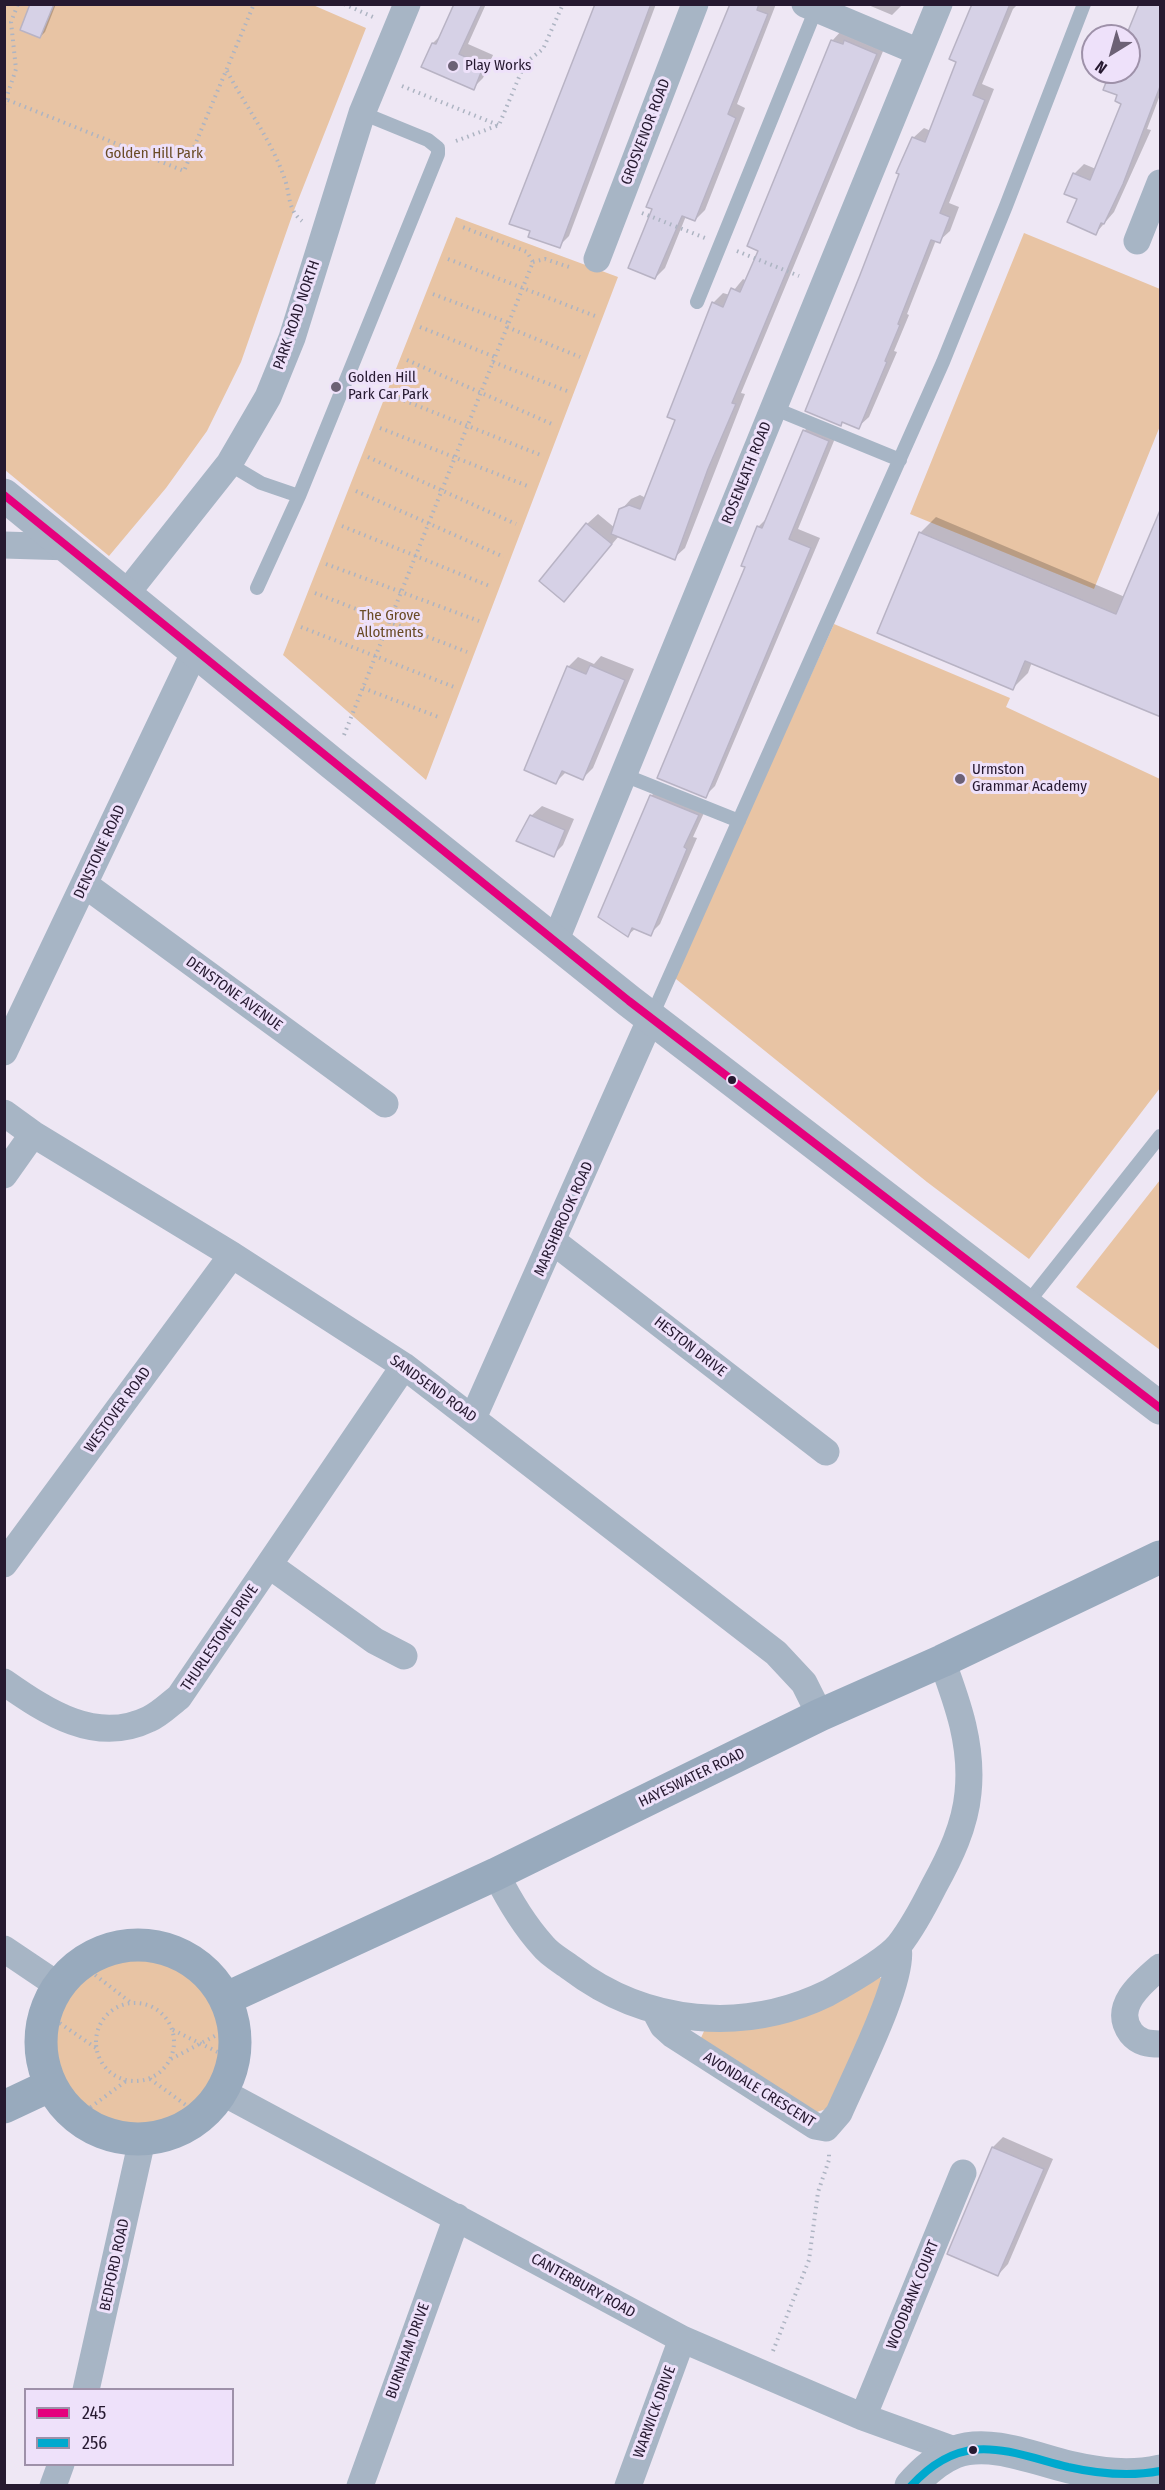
<!DOCTYPE html>
<style>
body{margin:0}
#map{position:relative;width:1165px;height:2490px;overflow:hidden;background:#eee7f4;font-family:"Fira Sans Condensed",sans-serif}
canvas{display:block}
.frame{position:absolute;inset:0;border:6px solid #261930;pointer-events:none}
.legend{position:absolute;left:24px;top:2388px;width:210px;height:78px;box-sizing:border-box;background:#eee1fa;border:2px solid #9e91a9;margin:0;padding:8px 10px;list-style:none;font-size:18px;color:#261930}
.legend li{display:flex;align-items:center;gap:12px;height:30px}
.legend b{width:30px;border:2px solid #9e91a9}
.north{position:absolute;left:1081px;top:24px;width:60px;height:60px;box-sizing:border-box;background:#eee1fa;border:2px solid #9e91a9;border-radius:50%;rotate:217deg;font-size:16px;font-weight:700;line-height:24px;text-align:center;color:#261930}
.north::after{content:'';display:block;margin:auto;width:21px;height:27px;background:#6c6175;clip-path:polygon(50% 0,100% 100%,50% 72%,0 100%)}
</style>
<div id="map">
<canvas width="1165" height="2490"></canvas>
<div class="frame"></div>
<ul class="legend">
<li><b style="height:8px;background:#e5007d"></b>245</li>
<li><b style="height:8px;background:#00a9ce"></b>256</li>
</ul>
<div class="north">N</div>
</div>
<script>
const ctx = document.querySelector('canvas').getContext('2d');
ctx.lineJoin = 'round';
function fillPath(path, color) { ctx.fillStyle = color; ctx.fill(path, 'evenodd'); }
function stroke(path, color, width, dash) { ctx.strokeStyle = color; ctx.lineWidth = width; ctx.lineCap = dash ? 'butt' : 'round'; ctx.setLineDash(dash || []); ctx.stroke(path); }
function drawText(font, color, halo, rows, align = 'center') {
  ctx.font = font + ' "Fira Sans Condensed",sans-serif'; ctx.lineWidth = 6; ctx.setLineDash([]); ctx.textBaseline = 'middle'; ctx.strokeStyle = halo; ctx.fillStyle = color; for (const [text, x, y, turn = 0] of rows) {
    ctx.save(); ctx.translate(x, y); ctx.rotate((+turn || 0) * Math.PI / 180); ctx.textAlign = isNaN(turn) ? turn : align; if (halo) ctx.strokeText(text, 0, 0); ctx.fillText(text, 0, 0); ctx.restore();
  }
}
fillPath(new Path2D(`
 M 4,5 L 313,5 L 366,28 L 293,213 L 241,362 L 207,431 L 166,488 L 109,556 L 5,470 Z
 M 456,217 L 618,277 L 426,780 L 283,655 Z
 M 1024,233 L 1160,289 L 1160,426 L 1094,589 L 910,514 Z
 M 834,624 L 1010,698 L 1006,707 L 1160,779 L 1160,1088 L 1029,1259 L 927,1182 L 676,979 L 675,975 Z
 M 1160,1180 L 1160,1350 L 1076,1287 Z
 M56 2042a82 82 0 1 1 164 0a82 82 0 1 1-164 0Z
 M 879,1976 L 884,1982 L 829,2108 L 814,2113 L 700,2040 L 705,2029 Z`), '#e8c4a4');
fillPath(new Path2D(`
 M 32,4 L 56,4 L 45,32 L 40,37 Z
 M 456,4 L 486,4 L 468,44 L 493,55 L 483,78 L 473,88 L 433,43 L 441,35 Z
 M 596,4 L 656,4 L 569,236 L 559,246 Z
 M 731,4 L 776,4 L 737,104 L 745,108 L 705,210 L 695,220 L 686,216 L 665,268 L 655,278 Z
 M 866,4 L 903,4 L 892,15 Z
 M 973,4 L 1018,4 L 1013,9 L 982,84 L 994,89 L 949,203 L 959,207 L 950,231 L 939,241 L 936,240 L 907,314 L 909,315 L 894,351 L 897,352 L 869,417 L 858,427 L 844,421 L 840,424 L 862,276 L 913,138 L 924,128 L 931,131 L 958,61 Z
 M 1160,4 L 1160,95 L 1147,129 L 1151,130 L 1114,212 L 1096,233 L 1074,174 L 1084,164 L 1096,169 L 1123,103 L 1112,72 L 1129,72 L 1127,36 Z
 M 842,30 L 886,44 L 741,393 L 745,394 L 685,548 L 674,558 L 619,536 L 564,600 L 587,524 L 598,514 L 615,528 L 621,510 L 631,499 L 640,495 L 646,498 L 677,419 L 713,303 L 723,293 L 730,295 L 743,279 L 747,281 L 760,250 L 832,41 Z
 M 814,421 L 838,431 L 798,529 L 820,538 L 715,786 L 705,796 L 747,566 L 758,527 L 768,517 L 804,431 Z
 M 936,517 L 1125,597 L 1160,716 L 1032,662 L 1028,673 L 1012,689 L 920,533 Z
 M 601,656 L 634,669 L 593,768 L 583,778 L 566,772 L 556,782 L 568,667 L 578,657 L 594,664 Z
 M 661,786 L 708,804 L 693,837 L 697,838 L 660,924 L 650,934 L 636,928 L 628,935 L 651,796 Z
 M 542,806 L 574,819 L 563,845 L 553,855 L 531,816 Z
 M 1003,2137 L 1053,2159 L 1008,2264 L 998,2275 L 993,2147 Z`), '#0003');
const building = new Path2D(`
 M 30,4 L 54,4 L 40,38 L 20,30 Z
 M 454,4 L 482,4 L 459,54 L 484,65 L 474,90 L 421,67 L 432,43 L 436,44 Z
 M 595,4 L 651,4 L 560,248 L 528,237 L 530,231 L 509,224 Z
 M 730,4 L 759,4 L 757,10 L 768,14 L 728,114 L 736,118 L 695,221 L 682,216 L 655,279 L 628,268 L 652,209 L 646,207 Z
 M 972,4 L 1010,4 L 973,95 L 985,100 L 940,213 L 950,217 L 940,243 L 931,240 L 898,324 L 900,325 L 885,361 L 887,362 L 859,429 L 842,422 L 841,426 L 805,411 L 860,275 L 899,174 L 896,173 L 912,137 L 925,142 L 956,62 L 949,59 Z
 M 1139,4 L 1161,4 L 1161,84 L 1123,184 L 1104,224 L 1101,223 L 1096,235 L 1067,222 L 1077,199 L 1064,194 L 1073,173 L 1090,180 L 1121,104 L 1115,101 L 1117,95 L 1103,90 L 1110,72 L 1129,72 L 1129,36 L 1126,36 Z
 M 831,40 L 843,44 L 844,40 L 877,54 L 732,403 L 736,404 L 708,469 L 675,560 L 611,534 L 619,509 L 629,505 L 640,509 L 675,420 L 667,417 L 712,302 L 723,307 L 731,288 L 740,292 L 758,251 L 747,246 Z
 M 803,430 L 829,441 L 789,539 L 811,548 L 706,798 L 657,778 L 745,567 L 741,566 L 757,526 L 762,528 Z
 M 1161,508 L 1161,717 L 1025,661 L 1013,690 L 877,633 L 919,532 L 1116,614 Z
 M 586,523 L 612,544 L 564,602 L 539,581 Z
 M 590,665 L 625,680 L 583,780 L 562,771 L 556,784 L 524,770 L 567,666 L 586,674 Z
 M 650,795 L 699,815 L 684,847 L 687,849 L 651,936 L 632,928 L 628,937 L 598,917 Z
 M 530,815 L 565,830 L 554,857 L 516,841 Z
 M 992,2147 L 1044,2169 L 998,2276 L 947,2254 Z`);
fillPath(building, '#d6d1e6');
stroke(building, '#b8b3c4', 1.5);
stroke(new Path2D(`
 M 344,4 L 373,17
 M 227,71 C 246,107 274,144 286,183 C 290,198 289,211 302,221
 M 402,86 L 498,125
 M 8,100 L 184,171 L 254,4
 M 4,105 L 16,69 L 11,22 L 18,4
 M 456,141 L 499,125 L 525,63 L 543,49 L 563,4
 M 642,213 L 705,238
 M 737,251 L 799,276
 M 448,259 L 595,316
 M 533,262 L 545,259 L 572,268
 M 433,294 L 509,323
 M 420,327 L 495,357
 M 507,327 L 580,357
 M 407,360 L 554,425
 M 493,362 L 567,391
 M 393,396 L 543,456
 M 380,428 L 530,487
 M 368,457 L 516,524
 M 356,491 L 504,557
 M 342,526 L 492,587
 M 326,564 L 479,621
 M 315,593 L 467,652
 M 301,627 L 454,687
 M 363,688 L 441,718
 M 344,735 L 533,262 L 527,252 L 460,226
 M 81,1964 L 130,2002
 M96 2042a39 39 0 1 1 78 0a39 39 0 1 1-78 0Z
 M 45,2013 L 96,2048
 M 173,2030 L 234,2060
 M 171,2059 L 228,2029
 M 150,2079 L 201,2116
 M 76,2118 L 126,2081
 M 773,2351 L 809,2260 L 818,2192 L 829,2160 L 829,2152`), '#adb4c2', 4, [1.5, 4.5]);
stroke(new Path2D(`
 M 697,302 L 818,4
 M 773,408 L 900,460
 M 229,464 L 261,483 L 299,496
 M 257,588 L 299,496 L 438,154 L 438,148 L 428,140 L 362,113
 M 624,775 L 739,821
 M 651,1018 L 943,362 L 1006,206 L 1084,4
 M 1026,1305 L 1160,1136`), '#a7b5c5', 14);
stroke(new Path2D(`
 M 805,4 L 919,52
 M 1137,241 L 1160,183
 M 597,259 L 695,4
 M 4,545 L 70,547
 M 126,594 L 229,464 L 268,397 L 292,338 L 362,113 L 407,4
 M 84,884 L 385,1104
 M 555,942 L 939,4
 M 4,1052 L 195,651
 M 4,1113 L 33,1134 L 232,1255 L 404,1366 L 776,1653 L 804,1683 L 820,1715
 M 4,1175 L 33,1134
 M 554,1242 L 826,1452
 M 473,1418 L 651,1018
 M 4,1564 L 232,1255
 M 269,1565 L 375,1641 L 404,1656
 M 4,1682 C 47,1712 96,1745 149,1719 C 160,1714 170,1704 179,1697 L 404,1366
 M 496,1874 C 509,1900 523,1924 543,1946 C 550,1955 562,1961 571,1968 C 646,2025 744,2034 828,1993 C 846,1983 887,1960 899,1945 C 913,1927 924,1906 934,1886 C 950,1857 965,1826 968,1793 C 973,1746 958,1704 942,1661
 M 4,1949 L 59,1986
 M 1160,1967 C 1141,1983 1112,2007 1131,2033 C 1139,2043 1149,2044 1160,2044
 M 655,2011 L 663,2026 L 673,2035 L 815,2126 L 826,2128 L 839,2113 C 853,2080 906,1977 898,1947
 M 222,2092 L 682,2339 L 863,2417 L 957,2451
 M 86,2390 L 142,2140
 M 863,2417 L 963,2173
 M 53,2486 L 61,2464
 M 360,2486 L 457,2217
 M 628,2486 L 682,2339`), '#a7b5c5', 27);
stroke(new Path2D(`
 M 4,495 L 333,764 L 629,1001 L 1160,1408
 M 911,2486 C 924,2471 938,2459 955,2452 C 990,2439 1035,2459 1069,2467 C 1100,2474 1129,2478 1160,2471`), '#a7b5c5', 33);
stroke(new Path2D(`
 M41 2042a97 97 0 1 1 194 0a97 97 0 1 1-194 0Z
 M 225,1999 L 496,1874 L 820,1715 L 942,1661 L 1160,1557
 M 4,2107 L 51,2085`), '#98aabd', 33);
stroke(new Path2D(`
 M 4,495 L 629,1001 L 1160,1408`), '#e5007d', 8);
stroke(new Path2D(`
 M 911,2486 C 963,2429 1005,2451 1068,2467 C 1099,2474 1129,2477 1160,2471`), '#00a9ce', 8);
for (const [x, y, r, color] of [
 [453,66,6,"#6c6175"],
 [336,387,6,"#6c6175"],
 [960,779,6,"#6c6175"],
 [732,1080,5,"#261930"],
 [973,2450,5,"#261930"]
]) { const dot = new Path2D(); dot.arc(x, y, r, 0, 2 * Math.PI); ctx.fillStyle = color; ctx.fill(dot); stroke(dot, '#eee1fa', 2); }
drawText('15px', '#261930', '#eee1fa', [
 ["Play Works",465,66],
 ["Golden Hill",348,378],
 ["Park Car Park",348,395],
 ["Urmston",972,770],
 ["Grammar Academy",972,787]
], 'left');
drawText('15px', '#261930', '#eee1fa', [
 ["GROSVENOR ROAD",646,132,-69],
 ["PARK ROAD NORTH",297,315,-71],
 ["ROSENEATH ROAD",747,473,-68],
 ["DENSTONE ROAD",100,852,-65],
 ["DENSTONE AVENUE",234,994,36],
 ["MARSHBROOK ROAD",564,1219,-66],
 ["HESTON DRIVE",690,1347,38],
 ["SANDSEND ROAD",433,1389,36],
 ["WESTOVER ROAD",118,1410,-54],
 ["THURLESTONE DRIVE",220,1638,-56],
 ["HAYESWATER ROAD",692,1778,-26],
 ["AVONDALE CRESCENT",759,2090,32],
 ["BEDFORD ROAD",115,2265,-78],
 ["CANTERBURY ROAD",583,2286,29],
 ["WOODBANK COURT",913,2295,-68],
 ["BURNHAM DRIVE",408,2351,-70],
 ["WARWICK DRIVE",655,2412,-70]
]);
drawText('15px', '#6a4b26', '#eee1fa', [
 ["Golden Hill Park",154,154],
 ["The Grove",390,616],
 ["Allotments",390,633]
]);
</script>
